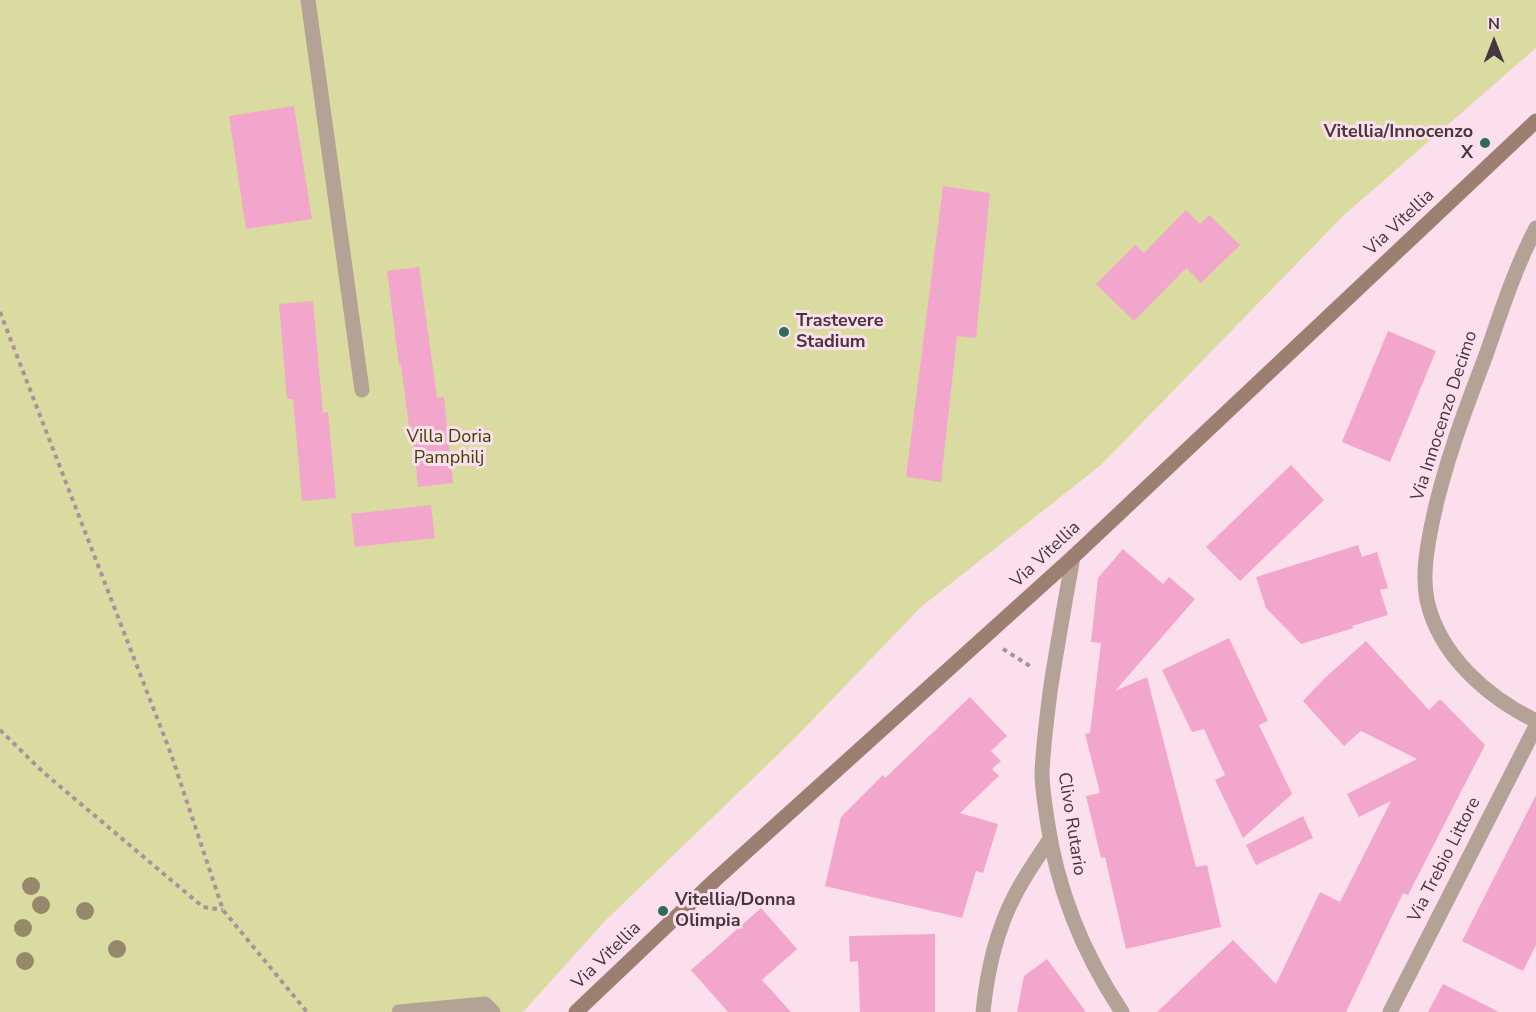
<!DOCTYPE html>
<style>
body{margin:0}
#map{position:relative;width:1536px;height:1012px;overflow:hidden;background:#fcdfec;font-family:"Nunito Sans",sans-serif}
canvas{display:block}
.north{position:absolute;left:1464px;top:12px;width:60px;height:60px;-webkit-text-stroke:4px #fcdfec;paint-order:stroke;rotate:0deg;font-size:16px;font-weight:700;line-height:24px;text-align:center;color:#48353e}
.north::after{content:'';display:block;margin:auto;width:21px;height:27px;background:#48353e;clip-path:polygon(50% 0,100% 100%,50% 72%,0 100%)}
</style>
<div id="map">
<canvas width="1536" height="1012"></canvas>
<div class="north">N</div>
</div>
<script>
const ctx = document.querySelector('canvas').getContext('2d');
ctx.lineJoin = 'round';
function fillPath(path, color) { ctx.fillStyle = color; ctx.fill(path, 'evenodd'); }
function stroke(path, color, width, dash) { ctx.strokeStyle = color; ctx.lineWidth = width; ctx.lineCap = dash ? 'butt' : 'round'; ctx.setLineDash(dash || []); ctx.stroke(path); }
function drawText(font, color, halo, rows, align = 'center') {
  ctx.font = font + ' "Nunito Sans",sans-serif'; ctx.lineWidth = 6; ctx.setLineDash([]); ctx.textBaseline = 'middle'; ctx.strokeStyle = halo; ctx.fillStyle = color; for (const [text, x, y, turn = 0] of rows) {
    ctx.save(); ctx.translate(x, y); ctx.rotate((+turn || 0) * Math.PI / 180); ctx.textAlign = isNaN(turn) ? turn : align; if (halo) ctx.strokeText(text, 0, 0); ctx.fillText(text, 0, 0); ctx.restore();
  }
}
fillPath(new Path2D(`
 M 0,0 L 1536,0 L 1536,48 L 1343,216 L 1101,465 L 921,607 L 795,738 L 604,922 L 523,1012 L 0,1012 Z`), '#dadba0');
fillPath(new Path2D(`
 M 294,106 L 312,219 L 246,229 L 229,116 Z
 M 943,186 L 990,193 L 976,338 L 957,336 L 941,482 L 906,477 Z
 M 1186,210 L 1200,224 L 1209,215 L 1240,245 L 1201,283 L 1186,268 L 1134,321 L 1096,284 L 1135,245 L 1144,253 Z
 M 419,267 L 437,398 L 444,397 L 453,483 L 418,487 L 412,427 L 409,427 L 401,365 L 399,365 L 387,271 Z
 M 313,301 L 323,413 L 328,412 L 336,498 L 302,501 L 293,399 L 287,399 L 279,304 Z
 M 1388,331 L 1436,351 L 1390,462 L 1342,442 Z
 M 1291,465 L 1324,500 L 1240,581 L 1206,547 Z
 M 431,505 L 435,538 L 355,547 L 351,514 Z
 M 1358,545 L 1362,557 L 1377,552 L 1388,588 L 1380,590 L 1388,615 L 1352,626 L 1354,628 L 1301,644 L 1266,608 L 1256,577 Z
 M 1123,549 L 1163,584 L 1169,577 L 1195,599 L 1115,691 L 1147,677 L 1196,867 L 1207,865 L 1221,927 L 1126,949 L 1105,857 L 1101,858 L 1086,796 L 1100,793 L 1085,734 L 1090,733 L 1101,643 L 1091,642 L 1098,578 Z
 M 1229,638 L 1268,721 L 1259,725 L 1292,794 L 1243,838 L 1215,780 L 1225,775 L 1204,729 L 1192,732 L 1162,670 Z
 M 1366,641 L 1429,710 L 1440,699 L 1485,745 L 1408,895 L 1403,893 L 1346,1012 L 1157,1012 L 1233,940 L 1276,984 L 1320,892 L 1340,902 L 1391,801 L 1359,817 L 1347,794 L 1417,759 L 1361,731 L 1344,746 L 1303,701 L 1326,677 Z
 M 970,697 L 1007,736 L 991,751 L 1001,761 L 992,769 L 999,776 L 960,813 L 998,824 L 983,873 L 976,871 L 962,918 L 825,886 L 841,817 L 883,775 L 885,778 Z
 M 1536,795 L 1536,945 L 1523,971 L 1462,941 Z
 M 1303,816 L 1313,838 L 1256,865 L 1246,845 Z
 M 761,908 L 797,949 L 762,980 L 791,1012 L 728,1012 L 691,970 Z
 M 935,934 L 935,1012 L 860,1012 L 858,961 L 850,962 L 849,936 Z
 M 1047,959 L 1086,1012 L 1017,1012 L 1024,976 Z
 M 1443,984 L 1499,1012 L 1428,1012 Z`), '#f3a6cb');
stroke(new Path2D(`
 M 0,312 L 171,754 L 223,910 L 307,1012
 M 1003,649 L 1033,668
 M 0,730 L 43,772 L 203,907 L 223,910`), '#aa929d', 4, [4.5, 4.5]);
stroke(new Path2D(`
 M 308,0 L 362,390
 M 1536,228 C 1515,268 1501,312 1486,355 C 1465,410 1444,465 1432,523 C 1427,548 1422,575 1427,600 C 1439,655 1487,697 1536,721
 M 1073,557 C 1065,602 1057,646 1050,692 C 1047,718 1043,746 1042,773 C 1042,788 1045,804 1047,819 C 1057,890 1082,952 1122,1012
 M 399,1012 L 485,1004 L 493,1012
 M 983,1012 C 987,972 996,931 1015,895 C 1025,875 1038,857 1050,839
 M 1390,1012 L 1536,726`), '#b5a297', 15);
stroke(new Path2D(`
 M 576,1012 L 715,880 L 1073,557 L 1536,121`), '#9c7f71', 15);
ctx.fillStyle = '#96886a';
for (const [x, y] of [
 [31,886],
 [41,905],
 [85,911],
 [23,928],
 [117,949],
 [25,961]
]) { ctx.beginPath(); ctx.arc(x, y, 9, 0, 2 * Math.PI); ctx.fill(); }
for (const [x, y, r, color] of [
 [1485,143,6,"#2f6c58"],
 [784,332,6,"#2f6c58"],
 [663,911,6,"#2f6c58"]
]) { const dot = new Path2D(); dot.arc(x, y, r, 0, 2 * Math.PI); ctx.fillStyle = color; ctx.fill(dot); stroke(dot, '#fcdfec', 2); }
drawText('bold 18px', '#48353e', '#fcdfec', [
 ["Vitellia/Innocenzo",1473,133,"right"],
 ["X",1473,154,"right"],
 ["Trastevere",796,322],
 ["Stadium",796,343],
 ["Vitellia/Donna",675,901],
 ["Olimpia",675,922]
], 'left');
drawText('18px', '#48353e', '#fcdfec', [
 ["Via Vitellia",1400,223,-43],
 ["Via Innocenzo Decimo",1445,416,-72],
 ["Via Vitellia",1046,555,-43],
 ["Clivo Rutario",1071,824,81],
 ["Via Trebio Littore",1445,860,-63],
 ["Via Vitellia",607,956,-44]
]);
drawText('18px', '#424100', '#fcdfec', [
 ["Villa Doria",449,438],
 ["Pamphilj",449,459]
]);
</script>
